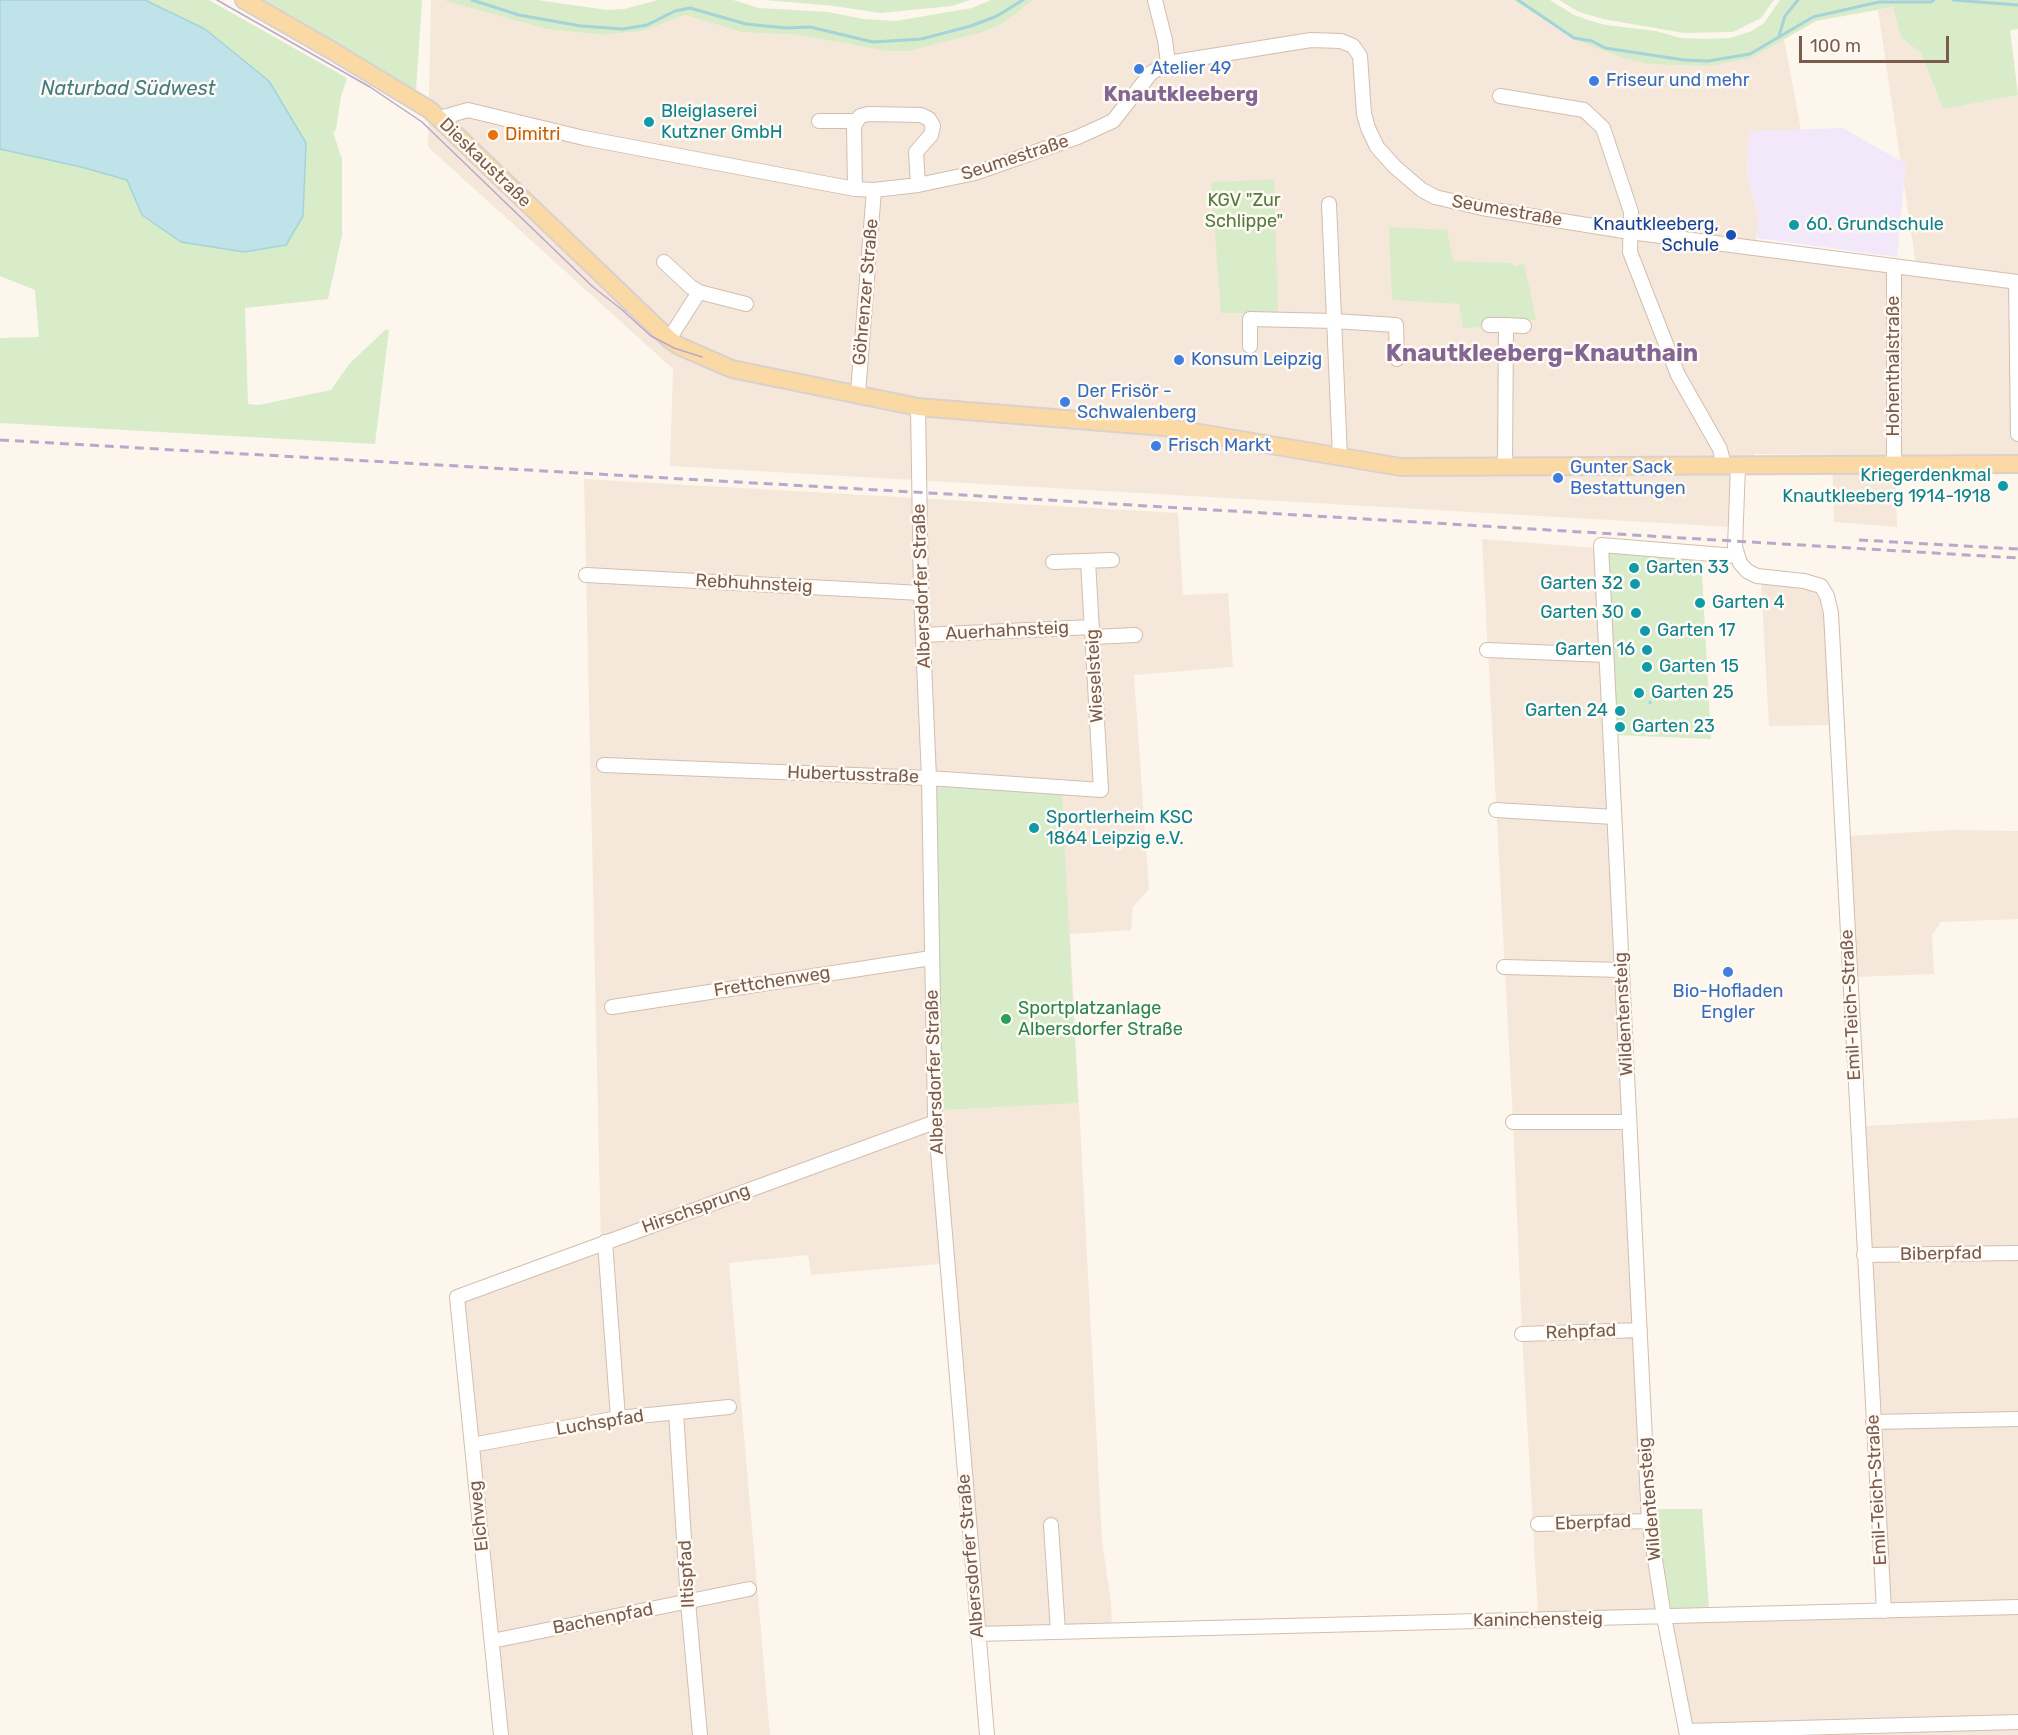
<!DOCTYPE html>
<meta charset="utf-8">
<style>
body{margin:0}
#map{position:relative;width:2018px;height:1735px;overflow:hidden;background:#fdf6ec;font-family:Rubik,sans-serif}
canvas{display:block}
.scale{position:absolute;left:1799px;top:36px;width:150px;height:27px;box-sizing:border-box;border:3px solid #7a5c4d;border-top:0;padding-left:8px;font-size:18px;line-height:21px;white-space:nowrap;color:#7a5c4d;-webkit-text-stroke:4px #fffaf3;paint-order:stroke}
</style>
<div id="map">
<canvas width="2018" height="1735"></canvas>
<div class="scale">100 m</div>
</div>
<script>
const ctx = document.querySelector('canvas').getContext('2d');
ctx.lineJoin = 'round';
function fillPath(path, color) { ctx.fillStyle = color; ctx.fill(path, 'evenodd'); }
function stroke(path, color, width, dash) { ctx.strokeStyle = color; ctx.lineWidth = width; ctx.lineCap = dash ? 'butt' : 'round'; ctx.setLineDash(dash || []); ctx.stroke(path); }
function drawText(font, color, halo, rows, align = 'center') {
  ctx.font = font + ' Rubik,sans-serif'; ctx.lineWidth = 5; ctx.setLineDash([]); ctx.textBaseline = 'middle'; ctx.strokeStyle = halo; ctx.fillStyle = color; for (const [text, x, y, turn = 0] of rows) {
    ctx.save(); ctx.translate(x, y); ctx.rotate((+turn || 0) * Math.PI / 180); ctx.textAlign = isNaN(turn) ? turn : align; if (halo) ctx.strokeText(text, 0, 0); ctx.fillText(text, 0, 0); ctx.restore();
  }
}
fillPath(new Path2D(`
 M 431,0 L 442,0 L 546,29 L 602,35 L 643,31 L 685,15 L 741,32 L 798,35 L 887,51 L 910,51 L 980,33 L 1002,24 L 1033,0 L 1511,0 L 1576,40 L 1752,58 L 1784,39 L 1801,130 L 1750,131 L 1747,174 L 1759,218 L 1754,251 L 1917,272 L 1878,10 L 1894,7 L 1901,38 L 1921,53 L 1943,108 L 2018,95 L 2018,458 L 1895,455 L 1897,527 L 1834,522 L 1832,455 L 1755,454 L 1733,478 L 1731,527 L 670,466 L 673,369 L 428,147 Z
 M 584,479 L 1178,513 L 1183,595 L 1228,593 L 1233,667 L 1134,675 L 1149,889 L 1133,907 L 1131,930 L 1070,934 L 1102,1540 L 1111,1604 L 1112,1624 L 981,1628 L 952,1263 L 811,1275 L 808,1255 L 729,1263 L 770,1735 L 505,1735 L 459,1300 L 601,1249 Z
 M 1482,539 L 1596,548 L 1658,1613 L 1538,1615 L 1522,1334 L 1513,1122 Z
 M 1761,583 L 1809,588 L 1821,593 L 1826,602 L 1834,725 L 1769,726 Z
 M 1953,830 L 2018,831 L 2018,919 L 1941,922 L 1932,935 L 1934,974 L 1856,977 L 1847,836 Z
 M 2018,1118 L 2018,1735 L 1690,1735 L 1669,1622 L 1888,1616 L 1863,1126 Z`), '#f5e8da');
fillPath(new Path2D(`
 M 1843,128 L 1906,164 L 1897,257 L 1756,238 L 1759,218 L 1747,174 L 1750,131 Z`), '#f3e8fa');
fillPath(new Path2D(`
 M 145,0 L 209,0 L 347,78 L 341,96 L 336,130 L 333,132 L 342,159 L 342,235 L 328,299 L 245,308 L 248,404 L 259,405 L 331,390 L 349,364 L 385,330 L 389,330 L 375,444 L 0,423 L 0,338 L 39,337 L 35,290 L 0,276 L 0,149 L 81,167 L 127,180 L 142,215 L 244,252 L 286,245 L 303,216 Z
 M 260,0 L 422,0 L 416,90 Z
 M 442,0 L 537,0 L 607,10 L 624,9 L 658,0 L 733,0 L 759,8 L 828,12 L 863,19 L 896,21 L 972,8 L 991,0 L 1033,0 L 1002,24 L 980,33 L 910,51 L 887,51 L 798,35 L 741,32 L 685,15 L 643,31 L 602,35 L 546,29 Z
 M 765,0 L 970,0 L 952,6 L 880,13 L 834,6 Z
 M 1512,0 L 1550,0 L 1574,15 L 1591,21 L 1606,25 L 1656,31 L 1681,38 L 1705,39 L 1730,38 L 1752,31 L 1764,23 L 1780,0 L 2018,0 L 2018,29 L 2010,30 L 2018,95 L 1943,109 L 1921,53 L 1901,38 L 1893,7 L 1816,21 L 1752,58 L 1708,66 L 1650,64 L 1626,59 L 1576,40 Z
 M 1559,0 L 1774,0 L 1761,18 L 1733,32 L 1684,33 L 1603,19 L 1579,12 Z
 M 1274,179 L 1278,313 L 1221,313 L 1211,182 Z
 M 1389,227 L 1447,230 L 1453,261 L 1512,263 L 1514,267 L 1524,263 L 1536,320 L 1488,318 L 1486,327 L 1463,328 L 1459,304 L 1392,300 Z
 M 1605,550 L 1701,555 L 1711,739 L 1615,735 Z
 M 934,784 L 1062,794 L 1078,1103 L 940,1110 Z
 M 1653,1509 L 1702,1509 L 1709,1608 L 1669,1612 Z`), '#d8ecc9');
const water = new Path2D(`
 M 0,0 L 145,0 L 205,29 L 269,81 L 306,143 L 303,216 L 286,245 L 244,252 L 181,242 L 142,215 L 127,180 L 81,167 L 0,149 Z`);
fillPath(water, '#bfe3e8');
stroke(water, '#a5d3da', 1.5);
stroke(new Path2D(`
 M 472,0 L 519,15 L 581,26 L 623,29 L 647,25 L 675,11 L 690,8 L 746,24 L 786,28 L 810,27 L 873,42 L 921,39 L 971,26 L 997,16 L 1023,0
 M 1518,0 L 1574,38 L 1592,41 L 1605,48 L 1684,60 L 1708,61 L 1750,54 L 1813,17 L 1879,2 L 1931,2 L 1934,0
 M 1953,0 L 2018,5
 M 1779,36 L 1785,16 L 1798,0
 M 1650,702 L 1650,703`), '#a5d3da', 3);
const minor = new Path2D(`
 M 1155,0 L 1165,40 L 1168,63
 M 1500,96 L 1584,110 L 1603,128 L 1631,212 L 1630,252 L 1678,375 L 1720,449 L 1724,466
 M 440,118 L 468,110 L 584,138 L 855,189 L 874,190 L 918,185 L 975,173 L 1078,137 L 1113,121 L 1151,73 L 1168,63 L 1311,40 L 1341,41 L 1353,46 L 1360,56 L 1364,114 L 1368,128 L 1377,147 L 1395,167 L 1422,190 L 1435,197 L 1482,208 L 1630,232 L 2018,282
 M 819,121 L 855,121
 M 855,189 L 854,126 L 860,116 L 868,114 L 921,115 L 929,119 L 933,126 L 931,135 L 916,152 L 918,185
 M 1329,204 L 1340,457
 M 664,262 L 691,287 L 699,292 L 746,304
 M 2016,282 L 2018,434
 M 1489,325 L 1506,325
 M 669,339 L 699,292
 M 1250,346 L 1250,319 L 1334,321 L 1396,325 L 1397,359
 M 858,393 L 874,190
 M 918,407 L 921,593 L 929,778 L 935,1115 L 987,1735
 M 1505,466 L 1506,325 L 1524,326
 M 1738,466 L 1735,547 L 1740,563 L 1747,571 L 1757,576 L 1804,581 L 1821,586 L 1827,596 L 1831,613 L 1884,1611
 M 1894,466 L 1894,266
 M 1053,562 L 1112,560
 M 586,575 L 921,593
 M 923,635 L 1092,627
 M 1093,637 L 1135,635
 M 1487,650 L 1606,655
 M 604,765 L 929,778 L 1101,790 L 1088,561
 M 1496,810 L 1614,817
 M 1504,967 L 1622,970
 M 612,1007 L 931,958
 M 1513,1122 L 1629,1122
 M 605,1242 L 618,1418
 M 1864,1255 L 2018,1253
 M 1522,1334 L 1640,1330
 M 676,1412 L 688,1602 L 700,1735
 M 1873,1422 L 2018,1419
 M 472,1445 L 618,1418 L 729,1407
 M 1538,1524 L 1649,1521
 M 1051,1525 L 1058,1632
 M 977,1634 L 2018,1607
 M 492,1641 L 749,1589
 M 1686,1731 L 2018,1722
 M 501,1735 L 457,1297 L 935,1122
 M 1687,1735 L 1664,1617 L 1649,1521 L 1601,545 L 1736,556`);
const major = new Path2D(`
 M 244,0 L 331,50 L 430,110 L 669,339 L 679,346 L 732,369 L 918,407 L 1164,427 L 1401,467 L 2018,464`);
stroke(minor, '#d1beb0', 16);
stroke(major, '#dad1cd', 20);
stroke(minor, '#fff', 14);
stroke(major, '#fbd9a5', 16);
stroke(new Path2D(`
 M 217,0 L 370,87 L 422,122 L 593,287 L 625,312
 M 620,308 L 651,336 L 674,348 L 702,357`), '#b9a8c9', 1.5);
stroke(new Path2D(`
 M 0,440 L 913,492 L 2018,558
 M 1859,540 L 2018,549`), '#b9a8c9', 3, [9, 6]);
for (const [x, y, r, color] of [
 [1139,69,6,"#3f7fe0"],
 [1594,81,6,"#3f7fe0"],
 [649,122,6,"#0f9aa8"],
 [493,135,6,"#e8710a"],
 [1794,225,6,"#0f9aa8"],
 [1731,235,6,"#1a4fb4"],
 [1179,360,6,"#3f7fe0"],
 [1065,402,6,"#3f7fe0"],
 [1156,446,6,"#3f7fe0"],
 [1558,478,6,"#3f7fe0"],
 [2003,486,6,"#0f9aa8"],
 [1634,568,6,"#0f9aa8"],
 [1635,584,6,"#0f9aa8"],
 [1700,603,6,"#0f9aa8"],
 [1636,613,6,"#0f9aa8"],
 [1645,631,6,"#0f9aa8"],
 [1647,650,6,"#0f9aa8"],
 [1647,667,6,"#0f9aa8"],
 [1639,693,6,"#0f9aa8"],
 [1620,711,6,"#0f9aa8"],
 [1620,727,6,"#0f9aa8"],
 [1034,828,6,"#0f9aa8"],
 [1728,972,6,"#3f7fe0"],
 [1006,1019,6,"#2e9e5b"]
]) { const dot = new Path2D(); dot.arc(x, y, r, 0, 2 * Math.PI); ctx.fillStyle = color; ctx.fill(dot); stroke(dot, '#fffaf3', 2); }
drawText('18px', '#366cbe', '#fffaf3', [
 ["Atelier 49",1151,69],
 ["Friseur und mehr",1606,81],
 ["Konsum Leipzig",1191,360],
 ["Der Frisör -",1077,392],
 ["Schwalenberg",1077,413],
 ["Frisch Markt",1168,446],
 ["Gunter Sack",1570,468],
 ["Bestattungen",1570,489],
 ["Bio-Hofladen",1728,992,"center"],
 ["Engler",1728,1013,"center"]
], 'left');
drawText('18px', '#0d838f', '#fffaf3', [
 ["Bleiglaserei",661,112],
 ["Kutzner GmbH",661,133],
 ["60. Grundschule",1806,225],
 ["Kriegerdenkmal",1991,476,"right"],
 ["Knautkleeberg 1914-1918",1991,497,"right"],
 ["Garten 33",1646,568],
 ["Garten 32",1623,584,"right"],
 ["Garten 4",1712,603],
 ["Garten 30",1624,613,"right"],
 ["Garten 17",1657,631],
 ["Garten 16",1635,650,"right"],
 ["Garten 15",1659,667],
 ["Garten 25",1651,693],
 ["Garten 24",1608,711,"right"],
 ["Garten 23",1632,727],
 ["Sportlerheim KSC",1046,818],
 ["1864 Leipzig e.V.",1046,839]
], 'left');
drawText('18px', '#c56008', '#fffaf3', [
 ["Dimitri",505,135]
], 'left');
drawText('18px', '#7a5c4d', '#fffaf3', [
 ["Seumestraße",1015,158,-18],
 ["Dieskaustraße",485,163,44],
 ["Seumestraße",1507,211,10],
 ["Göhrenzer Straße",866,292,-85],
 ["Hohenthalstraße",1894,366,-90],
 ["Rebhuhnsteig",754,584,3],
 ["Albersdorfer Straße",922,586,-92],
 ["Auerhahnsteig",1007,631,-3],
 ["Wieselsteig",1095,676,-93],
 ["Hubertusstraße",853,775,2],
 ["Frettchenweg",772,982,-9],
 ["Emil-Teich-Straße",1851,1005,-93],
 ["Wildentensteig",1624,1014,-93],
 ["Albersdorfer Straße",935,1072,-92],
 ["Hirschsprung",696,1209,-20],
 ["Biberpfad",1941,1254,-1],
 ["Rehpfad",1581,1332,-2],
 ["Luchspfad",600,1423,-9],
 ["Emil-Teich-Straße",1877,1490,-93],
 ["Wildentensteig",1650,1499,-95],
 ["Elchweg",479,1516,-96],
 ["Eberpfad",1593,1523,-2],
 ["Albersdorfer Straße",971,1556,-95],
 ["Iltispfad",687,1574,-93],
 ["Bachenpfad",603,1619,-11],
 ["Kaninchensteig",1538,1620,-1]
]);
drawText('18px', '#537a41', '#fffaf3', [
 ["KGV \"Zur",1244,201],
 ["Schlippe\"",1244,222]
]);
drawText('18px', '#164399', '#fffaf3', [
 ["Knautkleeberg,",1719,225],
 ["Schule",1719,246]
], 'right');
drawText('18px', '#27864d', '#fffaf3', [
 ["Sportplatzanlage",1018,1009],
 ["Albersdorfer Straße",1018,1030]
], 'left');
drawText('italic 20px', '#437c86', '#fffaf3', [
 ["Naturbad Südwest",128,89]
]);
drawText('bold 21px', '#846695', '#fffaf3', [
 ["Knautkleeberg",1181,95]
]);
drawText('bold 24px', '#846695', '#fffaf3', [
 ["Knautkleeberg-Knauthain",1542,354]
]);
</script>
